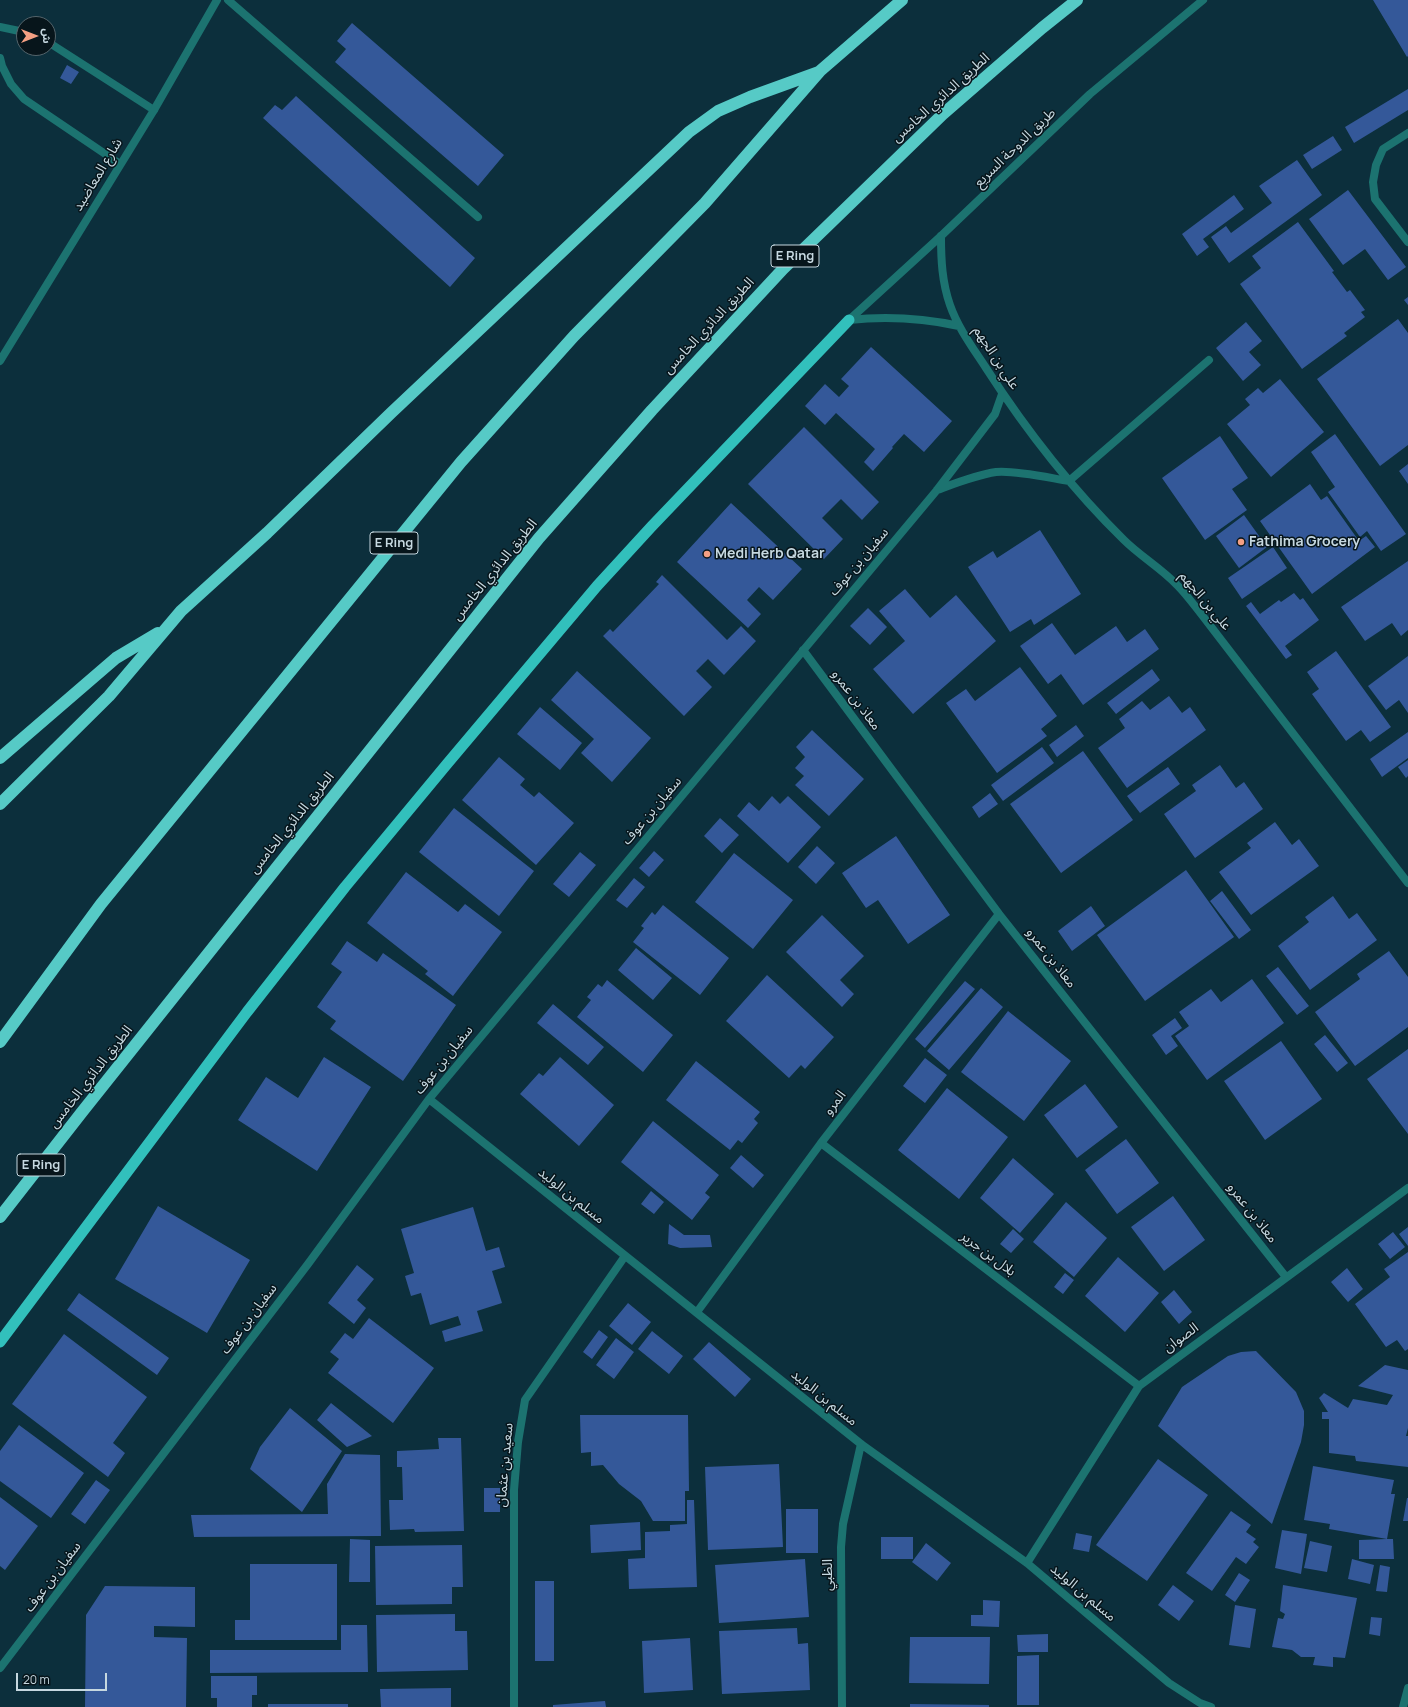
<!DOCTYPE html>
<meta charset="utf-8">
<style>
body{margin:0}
#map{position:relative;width:1408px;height:1707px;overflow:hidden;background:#0c2f3c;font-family:Manrope,"Noto Sans Arabic",sans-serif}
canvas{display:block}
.north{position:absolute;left:16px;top:16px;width:40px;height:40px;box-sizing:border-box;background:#07151b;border:1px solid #53636a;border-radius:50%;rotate:90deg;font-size:11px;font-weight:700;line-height:16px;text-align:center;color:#c6d8e0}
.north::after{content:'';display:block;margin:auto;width:14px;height:18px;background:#f39f83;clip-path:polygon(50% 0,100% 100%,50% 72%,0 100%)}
.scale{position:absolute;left:16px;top:1673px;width:91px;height:18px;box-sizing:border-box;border:2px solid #c6d8e0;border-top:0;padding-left:5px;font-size:12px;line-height:14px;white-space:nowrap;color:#c6d8e0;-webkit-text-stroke:3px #07151b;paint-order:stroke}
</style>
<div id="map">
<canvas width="1408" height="1707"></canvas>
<div class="north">ش</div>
<div class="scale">20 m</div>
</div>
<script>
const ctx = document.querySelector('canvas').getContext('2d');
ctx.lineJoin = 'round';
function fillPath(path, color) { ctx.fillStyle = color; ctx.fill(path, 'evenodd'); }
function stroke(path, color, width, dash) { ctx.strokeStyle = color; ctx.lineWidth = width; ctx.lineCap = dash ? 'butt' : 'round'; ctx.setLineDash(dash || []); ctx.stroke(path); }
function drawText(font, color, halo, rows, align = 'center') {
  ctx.font = font + ' Manrope,"Noto Sans Arabic",sans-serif'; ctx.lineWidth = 3; ctx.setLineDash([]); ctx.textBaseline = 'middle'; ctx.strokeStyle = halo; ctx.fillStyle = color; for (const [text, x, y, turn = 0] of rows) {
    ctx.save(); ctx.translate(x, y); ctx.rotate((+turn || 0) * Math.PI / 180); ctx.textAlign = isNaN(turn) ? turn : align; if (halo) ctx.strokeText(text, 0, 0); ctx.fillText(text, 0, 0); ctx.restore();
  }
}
fillPath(new Path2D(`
 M 1373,0 L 1408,0 L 1408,56 L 1407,57 Z
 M 352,23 L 504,155 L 478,186 L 335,62 L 346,49 L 337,41 Z
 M 67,65 L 79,72 L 71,84 L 60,78 Z
 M 1408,89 L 1408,110 L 1354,143 L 1345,127 Z
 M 296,96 L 475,258 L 450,287 L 263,118 L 275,105 L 282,110 Z
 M 1333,136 L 1342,150 L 1312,169 L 1303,155 Z
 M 1297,160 L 1322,195 L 1229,263 L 1211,237 L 1226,226 L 1231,233 L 1272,203 L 1259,186 Z
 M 1348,190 L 1406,267 L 1388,280 L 1365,249 L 1343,265 L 1309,219 Z
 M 1234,195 L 1244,209 L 1203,239 L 1209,247 L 1197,256 L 1182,234 Z
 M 1298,222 L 1334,271 L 1332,272 L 1347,292 L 1350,290 L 1365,310 L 1361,312 L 1365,317 L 1344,333 L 1347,336 L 1302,369 L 1240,284 L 1261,268 L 1252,256 Z
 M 1408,297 L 1408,305 L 1404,300 Z
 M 1398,319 L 1408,333 L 1408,445 L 1380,466 L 1317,379 Z
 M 1246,322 L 1262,341 L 1249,352 L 1261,365 L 1243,381 L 1216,348 Z
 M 871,347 L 952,421 L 924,452 L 904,434 L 892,447 L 893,448 L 873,471 L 864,462 L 875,449 L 836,413 L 825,425 L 805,406 L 825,384 L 839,397 L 849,386 L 841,379 Z
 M 1280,379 L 1324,432 L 1271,477 L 1227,424 L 1250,405 L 1245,399 L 1258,388 L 1263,393 Z
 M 804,427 L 879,502 L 862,520 L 841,499 L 822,518 L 843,539 L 824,559 L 748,484 Z
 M 1335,434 L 1406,534 L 1381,551 L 1367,531 L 1360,537 L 1328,492 L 1335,487 L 1311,452 Z
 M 1220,436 L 1248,478 L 1232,489 L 1247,510 L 1205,540 L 1162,478 Z
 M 1408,464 L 1408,484 L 1399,471 Z
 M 1310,484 L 1321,500 L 1327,496 L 1359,541 L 1366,536 L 1375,547 L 1312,594 L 1260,521 Z
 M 731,503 L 802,569 L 773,600 L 759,587 L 747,600 L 761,614 L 748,628 L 677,562 Z
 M 1244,515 L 1267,547 L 1239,568 L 1216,536 Z
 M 1040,530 L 1081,594 L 1034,625 L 1031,619 L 1010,632 L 968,567 L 993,551 L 997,558 Z
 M 1273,547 L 1287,568 L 1242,599 L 1228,578 Z
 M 1408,561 L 1408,630 L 1401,636 L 1392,623 L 1365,641 L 1341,607 Z
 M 662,575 L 727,640 L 741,626 L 756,641 L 724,675 L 708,659 L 696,671 L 712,687 L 684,716 L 603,636 L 610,629 L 613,632 L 659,584 L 656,582 Z
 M 905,589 L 930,618 L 956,595 L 996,641 L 913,714 L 873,669 L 905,641 L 879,611 Z
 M 1294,593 L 1300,600 L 1303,598 L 1319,620 L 1285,646 L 1292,655 L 1286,659 L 1246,606 L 1251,602 L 1260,614 L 1279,600 L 1281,602 Z
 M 868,608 L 887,627 L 870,645 L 850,626 Z
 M 1052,623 L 1075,655 L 1116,626 L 1127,642 L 1145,629 L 1159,649 L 1083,705 L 1061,674 L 1048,684 L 1020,646 Z
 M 1336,651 L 1391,727 L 1370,742 L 1361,730 L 1346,741 L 1312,694 L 1319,689 L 1307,672 Z
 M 1408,656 L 1408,713 L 1399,700 L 1386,710 L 1368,686 Z
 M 1020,667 L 1057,716 L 1041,729 L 1047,736 L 997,773 L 946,703 L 966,689 L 975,701 Z
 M 1152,669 L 1160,680 L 1116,714 L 1107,703 Z
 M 577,671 L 651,738 L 612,782 L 581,753 L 594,739 L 551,700 Z
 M 1169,696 L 1182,713 L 1190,707 L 1206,730 L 1127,788 L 1098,748 L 1125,728 L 1119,719 L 1142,701 L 1150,710 Z
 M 540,707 L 582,743 L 560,770 L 517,734 Z
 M 1076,725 L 1084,736 L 1057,757 L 1049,745 Z
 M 812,730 L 864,779 L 829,816 L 795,785 L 804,776 L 795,768 L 805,757 L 796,747 Z
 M 1408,732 L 1408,758 L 1382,777 L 1370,759 Z
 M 1042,747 L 1054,763 L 1003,801 L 991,785 Z
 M 1083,751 L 1133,820 L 1061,873 L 1010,804 Z
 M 499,757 L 525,779 L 520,785 L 534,797 L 539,792 L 574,823 L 536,865 L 462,800 Z
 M 1408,760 L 1408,776 L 1406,778 L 1398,767 Z
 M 1220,765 L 1236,788 L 1244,782 L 1263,809 L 1195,858 L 1164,814 L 1196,791 L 1192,785 Z
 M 1168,767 L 1180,784 L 1140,813 L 1127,796 Z
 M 990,793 L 998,804 L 979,818 L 972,807 Z
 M 772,796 L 780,804 L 788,796 L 821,827 L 788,863 L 737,816 L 749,802 L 759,811 Z
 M 454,808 L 534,871 L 499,916 L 419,852 Z
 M 720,818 L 739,835 L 722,853 L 704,836 Z
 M 1275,822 L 1292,845 L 1299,839 L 1319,866 L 1251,915 L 1219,872 L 1251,848 L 1247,843 Z
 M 896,836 L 950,915 L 908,944 L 878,900 L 866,908 L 842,873 Z
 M 817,846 L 835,863 L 816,884 L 798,867 Z
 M 654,851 L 664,860 L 649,877 L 639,868 Z
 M 580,852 L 596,865 L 569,897 L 553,884 Z
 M 734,853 L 793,900 L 753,949 L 695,902 Z
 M 1186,870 L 1234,937 L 1145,1001 L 1097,935 Z
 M 406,872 L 458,912 L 465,904 L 502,932 L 453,996 L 425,974 L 428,971 L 367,923 Z
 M 634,878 L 645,887 L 627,908 L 616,900 Z
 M 1222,891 L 1251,930 L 1239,939 L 1210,901 Z
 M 1333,896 L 1349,919 L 1357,913 L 1377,940 L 1310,990 L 1278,946 L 1309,922 L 1305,917 Z
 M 663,905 L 729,958 L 700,995 L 633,942 L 644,928 L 641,926 L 652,912 L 655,915 Z
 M 1091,906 L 1105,926 L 1072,951 L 1058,931 Z
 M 822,915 L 864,956 L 840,980 L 854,994 L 842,1007 L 786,952 Z
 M 347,941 L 377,962 L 383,953 L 456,1005 L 403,1081 L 330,1029 L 336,1021 L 317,1007 L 342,972 L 331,964 Z
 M 636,948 L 672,978 L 653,1000 L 618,970 Z
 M 1389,951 L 1408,977 L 1408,1027 L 1355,1066 L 1315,1012 L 1360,979 L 1357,974 Z
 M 1278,967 L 1309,1006 L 1297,1015 L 1266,976 Z
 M 767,975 L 834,1037 L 805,1069 L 801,1065 L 789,1078 L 726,1021 Z
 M 1252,979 L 1284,1023 L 1207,1080 L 1175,1036 L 1189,1026 L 1179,1012 L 1211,989 L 1221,1002 Z
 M 607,980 L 673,1035 L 643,1072 L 577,1017 L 591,1000 L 587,997 L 598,984 L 602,987 Z
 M 965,981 L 975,989 L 925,1048 L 915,1039 Z
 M 981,988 L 1003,1007 L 949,1070 L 927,1051 Z
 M 553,1004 L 604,1047 L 588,1065 L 537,1023 Z
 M 1008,1011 L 1071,1061 L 1024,1121 L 961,1072 Z
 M 1175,1018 L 1182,1028 L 1171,1036 L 1178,1046 L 1166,1055 L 1152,1035 Z
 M 1325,1035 L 1348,1063 L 1337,1072 L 1314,1044 Z
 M 1281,1041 L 1322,1099 L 1265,1140 L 1224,1081 Z
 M 1408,1049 L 1408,1134 L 1367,1079 Z
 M 324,1057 L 371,1087 L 317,1171 L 238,1120 L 266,1077 L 298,1098 Z
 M 560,1057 L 614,1105 L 579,1146 L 520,1094 L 539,1073 L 543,1076 Z
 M 925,1058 L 947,1075 L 925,1103 L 903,1086 Z
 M 696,1061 L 760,1112 L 754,1119 L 758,1123 L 742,1143 L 738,1140 L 730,1150 L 666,1100 Z
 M 1085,1084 L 1118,1127 L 1077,1158 L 1044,1115 Z
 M 947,1088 L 1008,1137 L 959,1199 L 898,1150 Z
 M 653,1121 L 719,1175 L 705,1193 L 710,1197 L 692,1220 L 621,1162 Z
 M 1126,1139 L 1159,1183 L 1117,1214 L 1085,1170 Z
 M 741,1155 L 764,1175 L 753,1188 L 730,1168 Z
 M 1013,1158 L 1054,1194 L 1020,1233 L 980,1198 Z
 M 651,1191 L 664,1202 L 654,1214 L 641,1204 Z
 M 1173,1196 L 1205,1240 L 1164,1271 L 1131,1227 Z
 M 1066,1202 L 1107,1238 L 1074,1277 L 1033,1242 Z
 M 158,1206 L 250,1260 L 207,1333 L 115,1279 Z
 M 473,1207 L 486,1251 L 499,1247 L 505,1267 L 492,1271 L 502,1303 L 477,1311 L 483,1331 L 445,1342 L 442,1331 L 461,1325 L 458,1316 L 430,1325 L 421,1293 L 411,1296 L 405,1276 L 414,1273 L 401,1229 Z
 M 669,1224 L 684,1235 L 710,1235 L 712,1247 L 680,1248 L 668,1244 Z
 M 1408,1227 L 1408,1246 L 1399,1234 Z
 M 1013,1229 L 1024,1239 L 1011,1253 L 1000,1244 Z
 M 1393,1232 L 1405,1247 L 1390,1259 L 1378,1244 Z
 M 1408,1252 L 1408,1349 L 1405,1351 L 1397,1340 L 1386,1347 L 1355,1304 L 1390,1277 L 1384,1269 Z
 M 1118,1257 L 1159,1293 L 1125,1332 L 1085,1296 Z
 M 357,1265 L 374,1279 L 357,1300 L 366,1308 L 354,1324 L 328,1303 Z
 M 1347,1268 L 1363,1289 L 1348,1302 L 1331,1282 Z
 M 1065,1273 L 1074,1280 L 1063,1294 L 1054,1287 Z
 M 1174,1290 L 1192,1312 L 1179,1324 L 1161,1302 Z
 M 79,1293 L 169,1358 L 157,1375 L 67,1310 Z
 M 628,1303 L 651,1322 L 632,1345 L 609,1326 Z
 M 369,1318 L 434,1368 L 393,1423 L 328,1373 L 339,1359 L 330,1352 L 345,1333 L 353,1339 Z
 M 599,1330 L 608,1337 L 592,1359 L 583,1352 Z
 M 652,1331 L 683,1356 L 669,1374 L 638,1349 Z
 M 64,1334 L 147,1397 L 113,1443 L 125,1453 L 108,1477 L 12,1404 Z
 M 616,1338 L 634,1352 L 614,1379 L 596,1365 Z
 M 709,1342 L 751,1379 L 735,1397 L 693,1359 Z
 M 1256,1351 L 1296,1392 L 1304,1411 L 1304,1425 L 1301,1442 L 1272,1524 L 1158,1426 L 1182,1387 L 1228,1356 L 1241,1352 Z
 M 1385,1365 L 1408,1370 L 1408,1428 L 1406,1436 L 1408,1436 L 1408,1467 L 1356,1461 L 1355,1456 L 1329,1453 L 1329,1419 L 1322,1419 L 1322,1412 L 1328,1412 L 1319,1398 L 1324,1393 L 1348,1408 L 1353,1399 L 1387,1405 L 1393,1395 L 1358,1386 Z
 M 331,1403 L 372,1436 L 347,1447 L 317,1420 Z
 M 290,1408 L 342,1451 L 302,1512 L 250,1469 L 260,1447 Z
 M 580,1415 L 688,1415 L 689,1491 L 685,1491 L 685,1521 L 653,1521 L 641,1501 L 619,1484 L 603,1465 L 591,1466 L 591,1452 L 581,1453 Z
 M 19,1425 L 84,1473 L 51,1518 L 0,1481 L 0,1451 Z
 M 438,1438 L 461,1438 L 464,1531 L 415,1532 L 414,1529 L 390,1530 L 389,1500 L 403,1500 L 402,1467 L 397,1467 L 397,1451 L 439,1449 Z
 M 345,1454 L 380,1455 L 381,1536 L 194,1537 L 191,1515 L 328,1514 L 327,1484 Z
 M 1158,1459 L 1208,1495 L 1147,1581 L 1096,1545 Z
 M 779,1464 L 783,1547 L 708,1550 L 705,1467 Z
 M 1313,1466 L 1394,1480 L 1391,1494 L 1395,1494 L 1387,1539 L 1329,1529 L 1330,1524 L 1304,1520 Z
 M 96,1480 L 110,1490 L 85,1524 L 71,1514 Z
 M 484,1488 L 500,1488 L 500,1512 L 484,1512 Z
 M 0,1497 L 38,1526 L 5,1570 L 0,1566 Z
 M 1407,1498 L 1408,1498 L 1408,1521 L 1403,1521 Z
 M 687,1500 L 694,1500 L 697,1587 L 629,1589 L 628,1559 L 645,1558 L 645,1532 L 670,1531 L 670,1525 L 687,1524 Z
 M 786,1509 L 818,1509 L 818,1553 L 786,1553 Z
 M 1231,1511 L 1251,1525 L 1246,1532 L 1256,1539 L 1253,1542 L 1259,1547 L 1246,1564 L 1236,1557 L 1212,1591 L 1186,1573 Z
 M 640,1522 L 641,1550 L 591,1553 L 590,1525 Z
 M 1282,1530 L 1307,1534 L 1301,1574 L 1275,1568 Z
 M 1076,1533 L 1092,1536 L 1089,1552 L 1073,1549 Z
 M 881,1537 L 913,1537 L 913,1559 L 881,1559 Z
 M 350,1539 L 370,1540 L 370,1582 L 349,1582 Z
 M 1387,1539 L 1393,1539 L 1394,1559 L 1359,1559 L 1359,1540 Z
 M 1310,1541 L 1332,1546 L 1327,1572 L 1304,1568 Z
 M 926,1543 L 951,1563 L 937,1581 L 912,1562 Z
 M 462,1545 L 463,1587 L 452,1587 L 452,1604 L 376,1605 L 375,1546 Z
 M 805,1559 L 809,1617 L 719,1623 L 715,1565 Z
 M 1352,1559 L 1374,1565 L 1370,1584 L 1348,1579 Z
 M 250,1564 L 337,1564 L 337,1640 L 235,1640 L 235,1620 L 250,1620 Z
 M 1380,1565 L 1390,1567 L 1387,1592 L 1376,1591 Z
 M 1239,1573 L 1250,1580 L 1235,1602 L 1225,1595 Z
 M 535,1581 L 554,1581 L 554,1661 L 535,1661 Z
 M 1173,1585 L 1194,1601 L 1179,1621 L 1158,1605 Z
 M 1283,1585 L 1357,1598 L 1345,1658 L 1333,1657 L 1333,1667 L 1313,1665 L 1315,1657 L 1301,1657 L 1292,1650 L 1272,1647 L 1278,1618 L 1283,1619 L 1285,1614 L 1280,1611 Z
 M 105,1586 L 195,1587 L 195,1627 L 154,1626 L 154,1637 L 187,1638 L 186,1707 L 85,1707 L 86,1615 Z
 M 983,1600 L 1000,1601 L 999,1627 L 971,1626 L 971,1615 L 983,1615 Z
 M 1235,1605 L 1256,1609 L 1250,1648 L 1229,1645 Z
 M 455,1614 L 455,1631 L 467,1631 L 468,1670 L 377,1672 L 376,1615 Z
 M 1371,1617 L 1382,1618 L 1380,1636 L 1369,1634 Z
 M 341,1625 L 367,1625 L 368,1672 L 210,1673 L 210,1650 L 341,1650 Z
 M 797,1628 L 798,1644 L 808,1643 L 810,1690 L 722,1694 L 719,1631 Z
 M 1048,1634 L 1048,1652 L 1018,1652 L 1017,1635 Z
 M 910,1637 L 990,1637 L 989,1684 L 909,1683 Z
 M 690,1638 L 693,1690 L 644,1693 L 642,1641 Z
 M 1039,1655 L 1039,1705 L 1017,1705 L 1017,1656 Z
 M 211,1676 L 257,1676 L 257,1695 L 252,1695 L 252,1707 L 217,1707 L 217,1698 L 211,1698 Z
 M 451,1688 L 451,1707 L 381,1707 L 380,1689 Z
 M 605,1701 L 606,1707 L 553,1707 L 553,1705 Z
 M 268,1704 L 348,1704 L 348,1707 L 268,1707 Z
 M 910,1704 L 989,1705 L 989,1707 L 910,1707 Z`), '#345899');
stroke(new Path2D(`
 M 228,0 L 478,217
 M 0,27 L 24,32
 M 48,42 L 154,110
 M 0,58 L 2,66 L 11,84 L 24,99 L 120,164`), '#1c7370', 8);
stroke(new Path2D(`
 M 1408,133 L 1383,149 L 1376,165 L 1373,182 L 1375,199 L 1408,242
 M 941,236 C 941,260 942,282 950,305 C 958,328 973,348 986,368 C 1026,430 1071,488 1124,540 C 1140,556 1161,568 1177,585 C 1186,594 1194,605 1202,615 L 1408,883
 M 849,320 C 887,316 922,318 959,326
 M 0,361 L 154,110 L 217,0
 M 937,490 C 956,483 976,475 996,472 C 1015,470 1050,478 1069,481 L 1209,360
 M 803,650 L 999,914 L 1286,1277
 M 429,1099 L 861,1444 L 1027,1563 L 1169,1683 L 1200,1703 L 1211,1707
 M 821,1143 L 1139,1386
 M 697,1312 L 821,1143 L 999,914
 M 1027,1563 L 1139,1386 L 1408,1188
 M 0,1668 L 308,1264 L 429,1099 L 937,490 L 995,414 L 1002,394
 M 514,1707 L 514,1490 L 518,1442 L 525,1400 L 625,1256
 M 842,1707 L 841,1547 L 843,1524 L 861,1444
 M 1403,1707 L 1408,1688`), '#1c7370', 8);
stroke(new Path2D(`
 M 849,320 L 941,236 L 1090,94 L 1203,0`), '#1c7370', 8);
stroke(new Path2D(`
 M 0,1342 L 247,1012 L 345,887 L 447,764 L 597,586 L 652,526 L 849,320`), '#32c0bc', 11);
stroke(new Path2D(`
 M 0,758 L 116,658 L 158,633
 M 0,804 L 109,696 L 181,611 L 267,533 L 391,413 L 689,132 L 718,111 L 750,97 L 819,72
 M 0,1042 L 101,904 L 461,462 L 574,336 L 705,203 L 820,71 L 902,0
 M 0,1217 L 82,1112 L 539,538 L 652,410 L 783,269 L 943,114 L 1042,28 L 1077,0`), '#56cac6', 12);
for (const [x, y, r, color] of [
 [1241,542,4,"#f39f83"],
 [707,554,4,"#f39f83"]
]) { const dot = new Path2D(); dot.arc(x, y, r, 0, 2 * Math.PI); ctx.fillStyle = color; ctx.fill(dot); stroke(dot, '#07151b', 1.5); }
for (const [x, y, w] of [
 [795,256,48],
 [394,543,48],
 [41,1165,48]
]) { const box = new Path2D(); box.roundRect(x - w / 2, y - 11, w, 22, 3); ctx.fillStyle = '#07151b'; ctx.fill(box); stroke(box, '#c6d8e0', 1); }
drawText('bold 13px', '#c6d8e0', null, [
 ["E Ring",795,256],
 ["E Ring",394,543],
 ["E Ring",41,1165]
]);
drawText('14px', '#c6d8e0', '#07151b', [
 ["الطريق الدائري الخامس",941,98,-42],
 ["طريق الدوحة السريع",1015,148,-44],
 ["شارع المعاضيد",98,175,-59],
 ["الطريق الدائري الخامس",709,326,-47],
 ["علي بن الجهم",996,358,57],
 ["سفيان بن عوف",859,562,-50],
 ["الطريق الدائري الخامس",495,570,-51],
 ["علي بن الجهم",1205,601,50],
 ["معاذ بن عمرو",856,700,53],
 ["سفيان بن عوف",652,811,-50],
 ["الطريق الدائري الخامس",292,823,-51],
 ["معاذ بن عمرو",1051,958,52],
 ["سفيان بن عوف",444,1060,-51],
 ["الطريق الدائري الخامس",91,1077,-52],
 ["المرو",835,1103,-52],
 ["مسلم بن الوليد",571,1196,39],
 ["معاذ بن عمرو",1252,1213,52],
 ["بلال بن جرير",988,1254,37],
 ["سفيان بن عوف",249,1319,-53],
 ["الصوان",1181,1338,-36],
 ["مسلم بن الوليد",824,1398,39],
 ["سعيد بن عثمان",505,1465,-85],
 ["الظبي",828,1575,-90],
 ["سفيان بن عوف",53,1577,-53],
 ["مسلم بن الوليد",1083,1593,40]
]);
drawText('bold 14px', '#c6d8e0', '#07151b', [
 ["Fathima Grocery",1249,542],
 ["Medi Herb Qatar",715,554]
], 'left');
</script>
